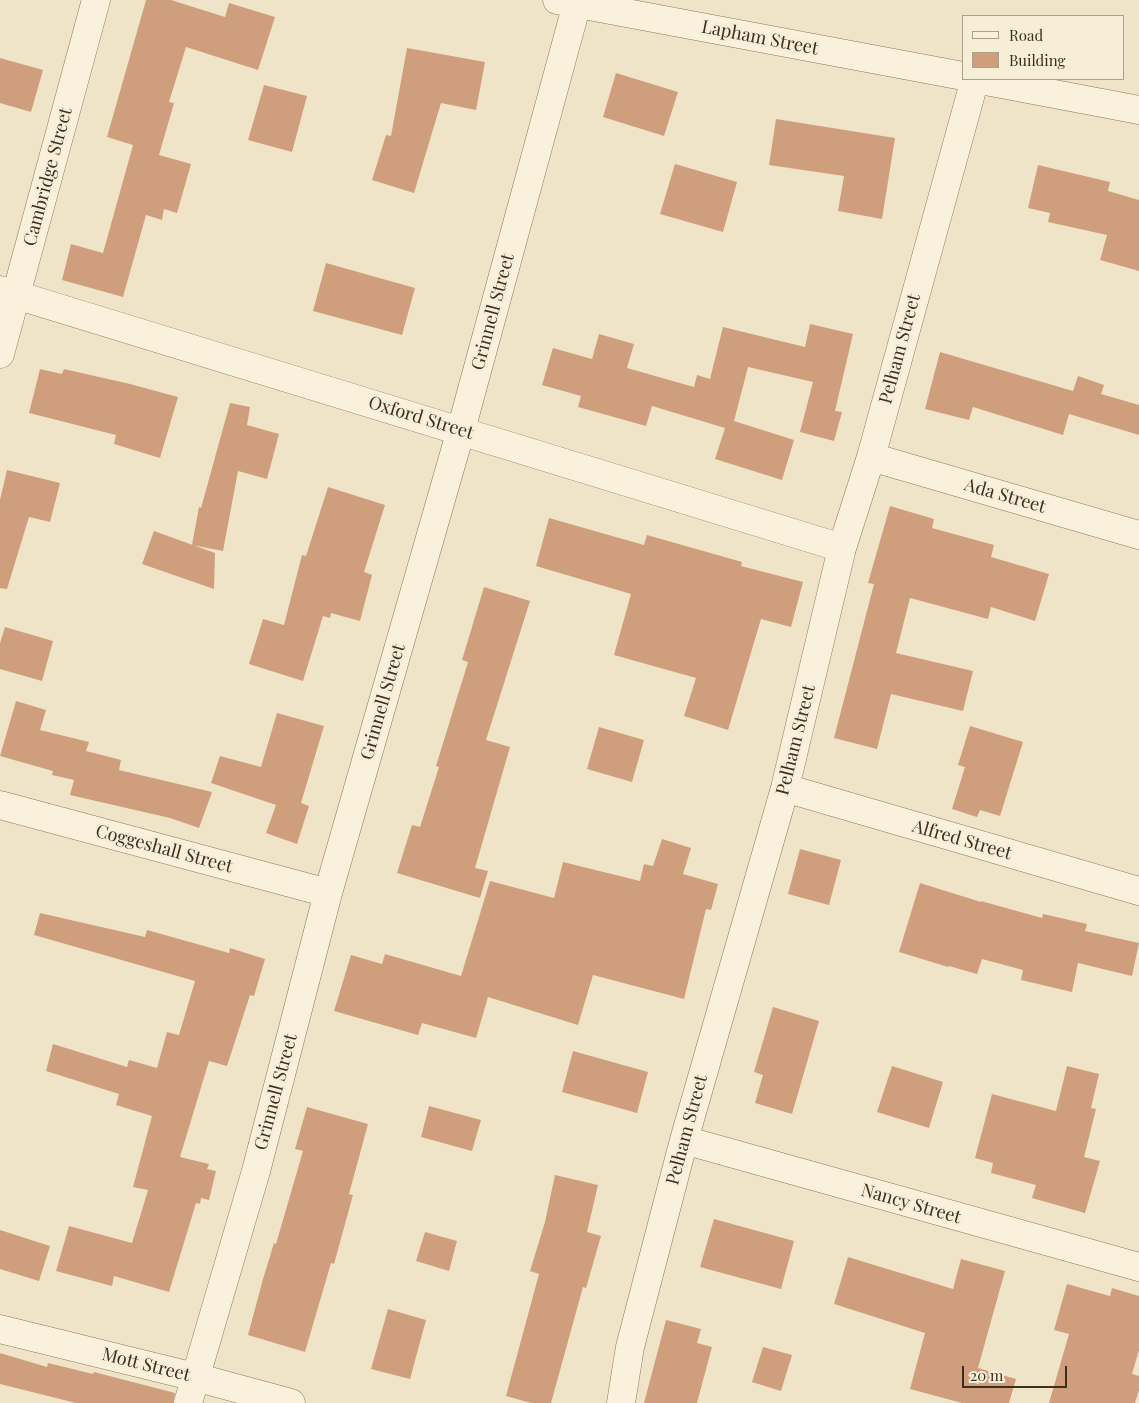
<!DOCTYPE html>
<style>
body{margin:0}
#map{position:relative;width:1139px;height:1403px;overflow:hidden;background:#f0e4c8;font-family:"Playfair Display",serif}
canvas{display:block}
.legend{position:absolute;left:962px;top:15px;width:162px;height:65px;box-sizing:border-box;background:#f7eed8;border:1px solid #ada18e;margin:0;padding:6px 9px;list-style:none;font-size:15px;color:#3d2e20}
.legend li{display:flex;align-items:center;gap:10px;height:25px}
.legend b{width:25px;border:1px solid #ada18e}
.scale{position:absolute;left:962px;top:1366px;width:105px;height:22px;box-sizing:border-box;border:2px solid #3d2e20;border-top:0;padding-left:6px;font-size:15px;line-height:18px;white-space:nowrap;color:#3d2e20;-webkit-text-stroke:4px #f7eed8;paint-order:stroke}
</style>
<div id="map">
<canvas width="1139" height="1403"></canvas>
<ul class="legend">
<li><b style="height:6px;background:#faf1dc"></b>Road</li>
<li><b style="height:14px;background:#cf9f7d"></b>Building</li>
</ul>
<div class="scale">20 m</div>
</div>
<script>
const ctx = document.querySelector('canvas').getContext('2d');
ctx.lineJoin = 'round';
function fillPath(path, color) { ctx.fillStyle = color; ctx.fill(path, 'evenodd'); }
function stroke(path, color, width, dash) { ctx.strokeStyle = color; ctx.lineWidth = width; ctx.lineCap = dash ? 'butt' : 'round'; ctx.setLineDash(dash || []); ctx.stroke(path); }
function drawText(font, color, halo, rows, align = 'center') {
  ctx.font = font + ' "Playfair Display",serif'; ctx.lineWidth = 5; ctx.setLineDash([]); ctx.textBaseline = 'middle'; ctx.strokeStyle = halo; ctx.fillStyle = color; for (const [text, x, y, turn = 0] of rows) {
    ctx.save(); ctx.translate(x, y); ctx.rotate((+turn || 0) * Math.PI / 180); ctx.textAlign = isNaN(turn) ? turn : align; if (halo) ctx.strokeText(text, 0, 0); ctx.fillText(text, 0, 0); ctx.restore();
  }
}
fillPath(new Path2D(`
 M 146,0 L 171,0 L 225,17 L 229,3 L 275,17 L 258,70 L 186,47 L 169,102 L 174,103 L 159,155 L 191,164 L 177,213 L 164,209 L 162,220 L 146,215 L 123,297 L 62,280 L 71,244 L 103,253 L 133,145 L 107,137 Z
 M 407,48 L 485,62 L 476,110 L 441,103 L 414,193 L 372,180 L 386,135 L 391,136 Z
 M 0,58 L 43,70 L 31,112 L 0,103 Z
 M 616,73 L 678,92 L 664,136 L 603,117 Z
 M 264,85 L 307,96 L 292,152 L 248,140 Z
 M 776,119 L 895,138 L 882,219 L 838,211 L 844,176 L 769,165 Z
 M 675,164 L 737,182 L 723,232 L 660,214 Z
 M 1038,165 L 1110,182 L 1108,191 L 1139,200 L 1139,271 L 1100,260 L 1107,235 L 1048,222 L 1050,213 L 1028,208 Z
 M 326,263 L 415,288 L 402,335 L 313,311 Z
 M 810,324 L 853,334 L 835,411 L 842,412 L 834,441 L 800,432 L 813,382 L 748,367 L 734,421 L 794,440 L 782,480 L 715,459 L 725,428 L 652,406 L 646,426 L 578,407 L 581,396 L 542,385 L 553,348 L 592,359 L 599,334 L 634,344 L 627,368 L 694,387 L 697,375 L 710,379 L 723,327 L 805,347 Z
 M 940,352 L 1073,391 L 1078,376 L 1104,385 L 1101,394 L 1139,405 L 1139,435 L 1069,414 L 1063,435 L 973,407 L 969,420 L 925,409 Z
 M 40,369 L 62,374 L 64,369 L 130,384 L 178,397 L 160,458 L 114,444 L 116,435 L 29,413 Z
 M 230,403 L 250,407 L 247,425 L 279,434 L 267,479 L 238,471 L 223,551 L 192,545 L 199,507 L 201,508 Z
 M 7,470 L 60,483 L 50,522 L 29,517 L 7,589 L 0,588 L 0,500 Z
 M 328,487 L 385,505 L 364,572 L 372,575 L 360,621 L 331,613 L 330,618 L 323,616 L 303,681 L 249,664 L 263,619 L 284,625 L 302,555 L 306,556 Z
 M 890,506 L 934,519 L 932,528 L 994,545 L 991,557 L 1049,574 L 1035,621 L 991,607 L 988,619 L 910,598 L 896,653 L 973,671 L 963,711 L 891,694 L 877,749 L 834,738 L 874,584 L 868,583 Z
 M 549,518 L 644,545 L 647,535 L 742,562 L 741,566 L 803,582 L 791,627 L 761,619 L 728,730 L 684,716 L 696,678 L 614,655 L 631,594 L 536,566 Z
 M 154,531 L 215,553 L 214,589 L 142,564 Z
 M 484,587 L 530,601 L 486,740 L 510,747 L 475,868 L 488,871 L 480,898 L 397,873 L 412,825 L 420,827 L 439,767 L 436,766 L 468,662 L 462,660 Z
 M 5,627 L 53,641 L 42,681 L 0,669 L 0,643 Z
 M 16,701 L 46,710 L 40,730 L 89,742 L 86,751 L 121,760 L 119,770 L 212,792 L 199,828 L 170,818 L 70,795 L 74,780 L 52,775 L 53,771 L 0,756 Z
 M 277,713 L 324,726 L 301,803 L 309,806 L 297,844 L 266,833 L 276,805 L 211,783 L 220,756 L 261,767 Z
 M 970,726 L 1023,742 L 1000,816 L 980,810 L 977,817 L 952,809 L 965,767 L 958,765 Z
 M 599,727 L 644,740 L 632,782 L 587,769 Z
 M 662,839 L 691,848 L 683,874 L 718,884 L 711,910 L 706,909 L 684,999 L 593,975 L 578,1025 L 488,997 L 476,1038 L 422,1023 L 418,1035 L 334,1011 L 351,955 L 382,964 L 385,954 L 461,976 L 490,881 L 554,898 L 563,862 L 640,881 L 644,864 L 653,866 Z
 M 800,849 L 841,860 L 829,905 L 788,894 Z
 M 920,883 L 981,902 L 981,901 L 1042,918 L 1043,914 L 1087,924 L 1085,931 L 1139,943 L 1132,976 L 1078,963 L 1072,992 L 1021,980 L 1023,970 L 982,959 L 977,974 L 949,966 L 948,967 L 899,952 Z
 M 40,913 L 145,937 L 147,930 L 229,953 L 230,948 L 265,959 L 254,996 L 250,995 L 227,1066 L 209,1061 L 180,1157 L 209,1164 L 207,1169 L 216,1171 L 209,1200 L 201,1198 L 200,1204 L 196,1203 L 169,1292 L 114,1276 L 112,1286 L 56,1271 L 69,1226 L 132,1243 L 148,1190 L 133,1187 L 152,1116 L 116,1105 L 119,1094 L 46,1071 L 53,1044 L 127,1067 L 129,1060 L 157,1068 L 167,1032 L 179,1035 L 195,981 L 34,935 Z
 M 773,1007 L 819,1021 L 792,1114 L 755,1103 L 763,1075 L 754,1072 Z
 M 573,1051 L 648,1072 L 637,1113 L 562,1092 Z
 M 892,1066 L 943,1082 L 929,1128 L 877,1112 Z
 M 1067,1066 L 1099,1074 L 1091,1108 L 1096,1109 L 1084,1157 L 1100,1161 L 1085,1213 L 1032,1198 L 1036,1185 L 991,1173 L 993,1163 L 975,1158 L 992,1094 L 1056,1111 Z
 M 429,1106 L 481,1120 L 472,1151 L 421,1137 Z
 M 307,1107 L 368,1124 L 349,1194 L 353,1195 L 334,1264 L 331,1263 L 305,1352 L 248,1335 L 263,1279 L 274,1243 L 276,1244 L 303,1151 L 295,1149 Z
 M 555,1175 L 598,1185 L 587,1232 L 601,1236 L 586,1288 L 583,1287 L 551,1403 L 531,1403 L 506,1396 L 539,1274 L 530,1271 L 545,1222 Z
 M 714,1219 L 794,1241 L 781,1289 L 700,1267 Z
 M 0,1230 L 50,1246 L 39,1281 L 0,1269 Z
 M 425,1232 L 457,1241 L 449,1271 L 416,1261 Z
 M 848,1257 L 953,1289 L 961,1259 L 1005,1271 L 978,1368 L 1016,1379 L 1009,1403 L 962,1403 L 910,1389 L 925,1333 L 834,1304 Z
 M 1067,1284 L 1110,1296 L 1112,1288 L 1139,1296 L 1139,1350 L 1132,1374 L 1139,1376 L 1139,1390 L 1135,1403 L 1049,1403 L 1069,1334 L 1054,1330 Z
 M 388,1309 L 426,1320 L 410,1379 L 371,1369 Z
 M 666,1320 L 701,1329 L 697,1343 L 712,1347 L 697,1403 L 644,1403 Z
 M 763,1347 L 792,1355 L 781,1391 L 752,1382 Z
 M 0,1353 L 47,1367 L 48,1363 L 93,1374 L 94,1372 L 175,1393 L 173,1403 L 76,1403 L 0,1384 Z`), '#cf9f7d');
const street = new Path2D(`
 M 557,0 L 963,76
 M 975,79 L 1139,110
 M 0,290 L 842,548
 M 0,354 L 96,0
 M 871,457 L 1139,535
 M 785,788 L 1139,891
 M 0,805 L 328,893
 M 684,1140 L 1139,1267
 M 0,1329 L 195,1377 L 291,1403
 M 188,1403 L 256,1171 L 328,893 L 461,430 L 578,0
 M 621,1403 L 630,1347 L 684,1140 L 785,788 L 842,548 L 871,457 L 975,79`);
stroke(street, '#8d765c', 29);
stroke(street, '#faf1dc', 28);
drawText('18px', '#3d2e20', '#f7eed8', [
 ["Lapham Street",760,38,11],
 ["Cambridge Street",48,177,-75],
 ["Grinnell Street",493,312,-75],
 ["Pelham Street",900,349,-75],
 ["Oxford Street",421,418,17],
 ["Ada Street",1005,496,16],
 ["Grinnell Street",383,702,-74],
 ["Pelham Street",796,740,-76],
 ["Alfred Street",962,840,16],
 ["Coggeshall Street",164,849,15],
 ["Grinnell Street",276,1092,-75],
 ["Pelham Street",687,1130,-75],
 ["Nancy Street",911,1204,16],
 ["Mott Street",146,1365,14]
]);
</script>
